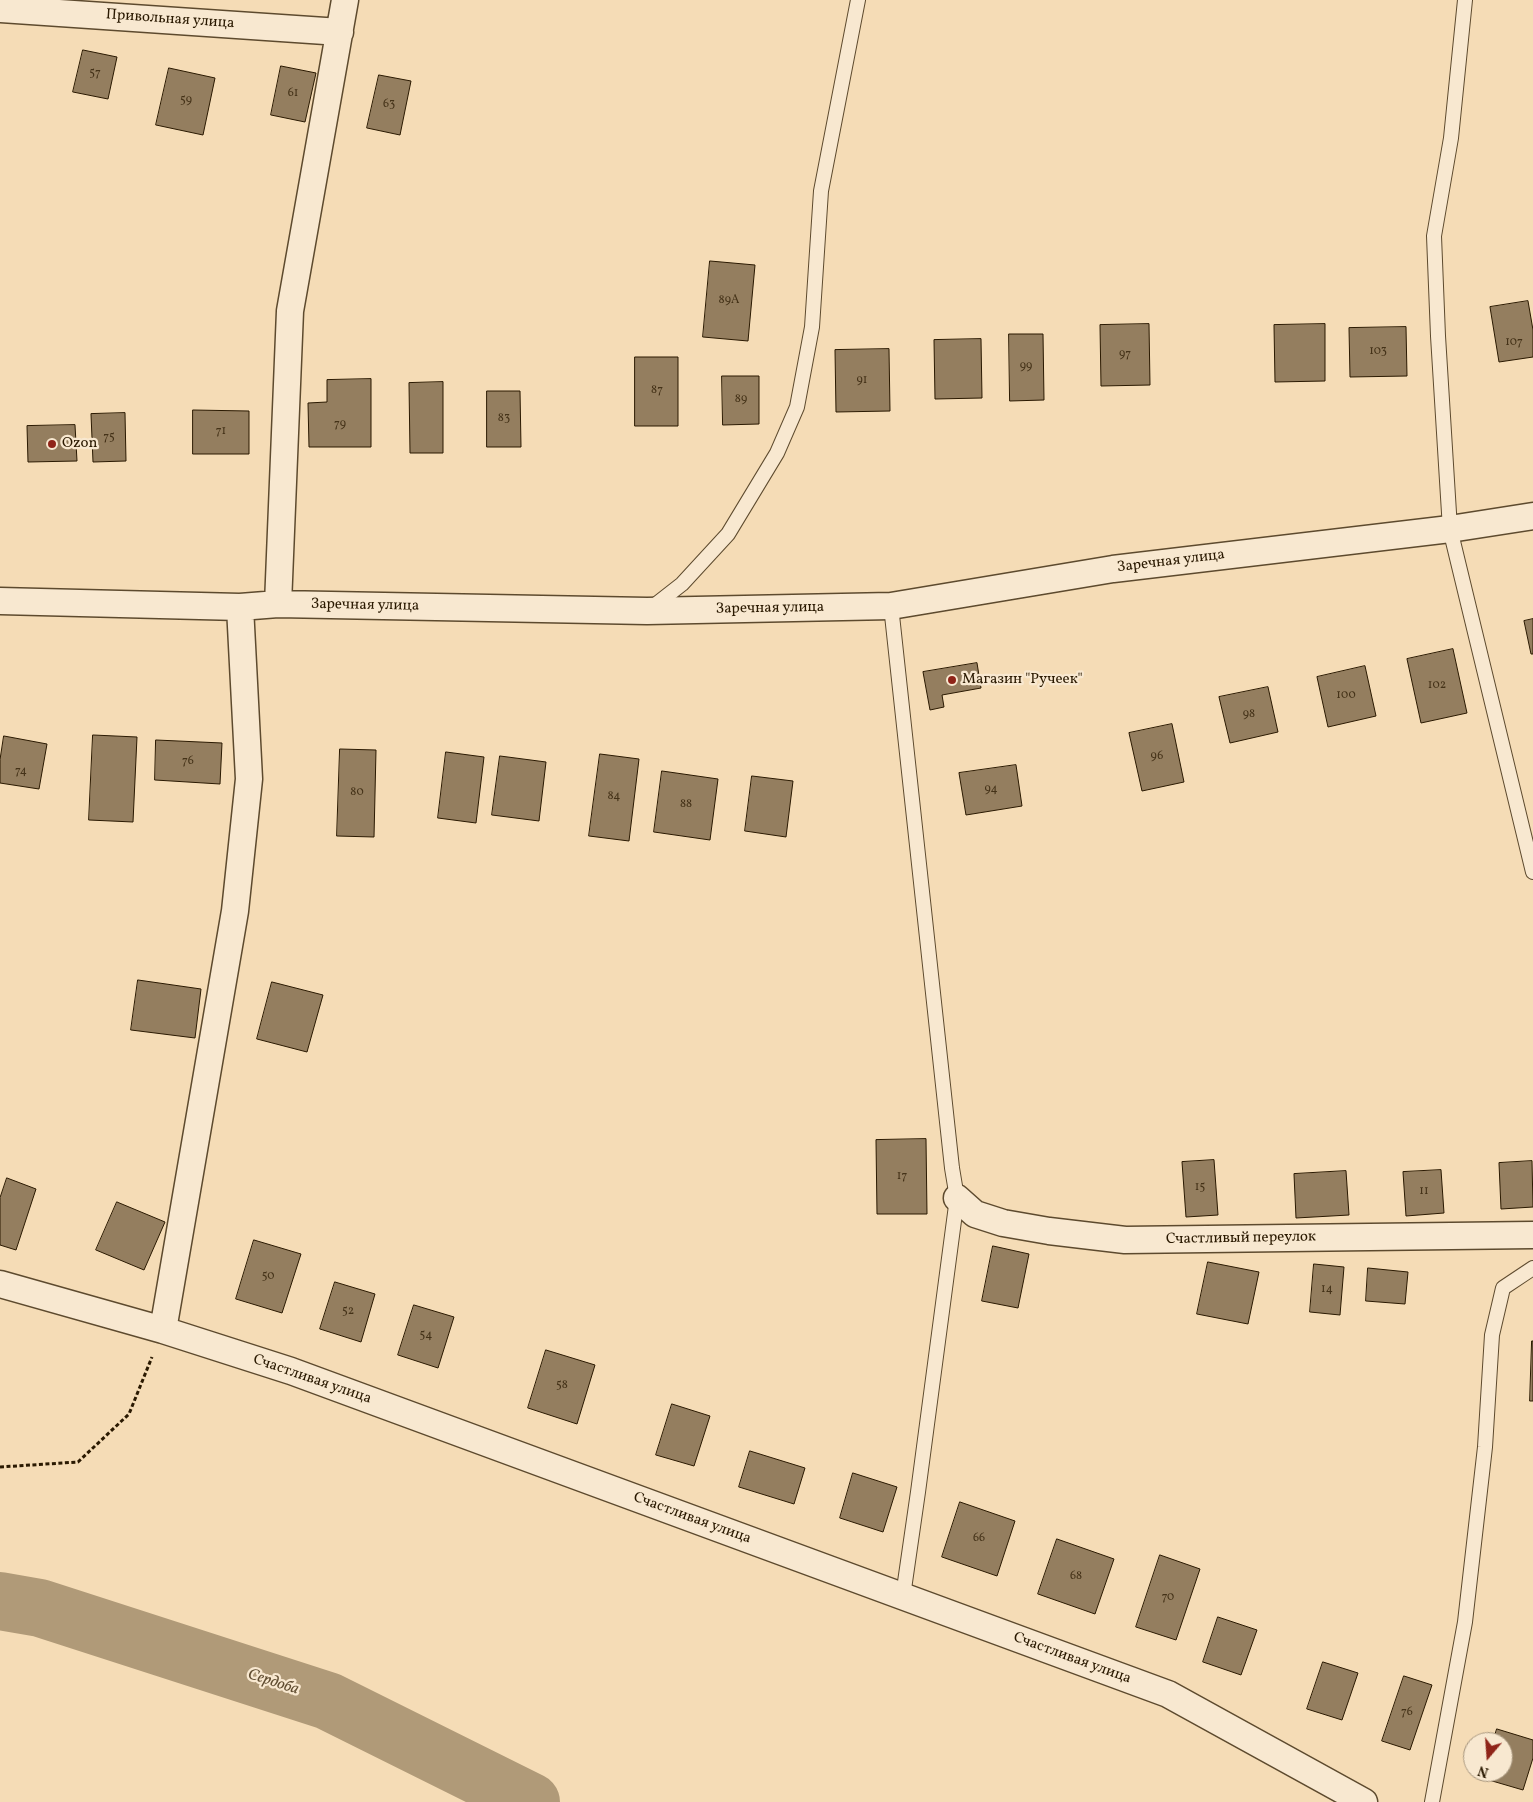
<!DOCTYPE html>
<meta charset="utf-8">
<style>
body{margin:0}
#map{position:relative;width:1533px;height:1802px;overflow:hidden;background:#f5dcb6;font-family:Vollkorn,serif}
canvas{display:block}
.north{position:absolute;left:1463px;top:1732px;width:50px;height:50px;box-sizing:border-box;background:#f8e8d0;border:1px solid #a6957d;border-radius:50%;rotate:198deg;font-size:14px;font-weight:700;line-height:20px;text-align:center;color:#2a1901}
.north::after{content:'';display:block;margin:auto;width:18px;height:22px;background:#8f2418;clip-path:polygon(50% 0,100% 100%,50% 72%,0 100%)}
</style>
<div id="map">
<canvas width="1533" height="1802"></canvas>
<div class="north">N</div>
</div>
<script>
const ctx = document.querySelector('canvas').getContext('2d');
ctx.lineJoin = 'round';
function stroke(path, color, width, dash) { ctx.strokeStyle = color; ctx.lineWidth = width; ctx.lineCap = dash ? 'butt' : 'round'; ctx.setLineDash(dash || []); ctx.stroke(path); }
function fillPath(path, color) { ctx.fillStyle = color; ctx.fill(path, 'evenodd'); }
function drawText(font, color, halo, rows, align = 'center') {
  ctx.font = font + ' Vollkorn,serif'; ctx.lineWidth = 4.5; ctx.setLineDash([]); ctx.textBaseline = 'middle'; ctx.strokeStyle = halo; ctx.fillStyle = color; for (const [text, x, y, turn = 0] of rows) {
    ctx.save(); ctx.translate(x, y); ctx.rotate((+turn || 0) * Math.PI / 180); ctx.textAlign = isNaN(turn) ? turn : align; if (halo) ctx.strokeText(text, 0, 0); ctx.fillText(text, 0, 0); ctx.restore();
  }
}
stroke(new Path2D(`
 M 0,1601 L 40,1608 L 328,1701 L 531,1802`), '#b09a78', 58);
const building = new Path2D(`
 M 83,50 L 117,57 L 108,99 L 73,92 Z
 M 281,66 L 316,73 L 305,122 L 271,115 Z
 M 169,68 L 215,78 L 203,135 L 156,125 Z
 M 379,75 L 411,81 L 400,135 L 367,128 Z
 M 710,261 L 755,265 L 748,341 L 703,337 Z
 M 1528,301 L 1533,330 L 1533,357 L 1499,362 L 1490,307 Z
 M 1149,324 L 1150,385 L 1101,386 L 1100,325 Z
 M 1325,324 L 1325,381 L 1275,382 L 1274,325 Z
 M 1406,327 L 1407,376 L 1350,377 L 1349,328 Z
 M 1009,334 L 1043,334 L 1044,400 L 1010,401 Z
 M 981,339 L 982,398 L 935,399 L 934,340 Z
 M 889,349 L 890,411 L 836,412 L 835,350 Z
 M 635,357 L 678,357 L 678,426 L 635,426 Z
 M 722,376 L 759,376 L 759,424 L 723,425 Z
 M 371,379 L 371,447 L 309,447 L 308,403 L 327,402 L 327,380 Z
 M 443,382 L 443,453 L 410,453 L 409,383 Z
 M 487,391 L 520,391 L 521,447 L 487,447 Z
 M 193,410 L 249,411 L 249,454 L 193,454 Z
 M 125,413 L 126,461 L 93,462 L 91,414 Z
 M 75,425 L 77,461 L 28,462 L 27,426 Z
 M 1533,619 L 1533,654 L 1531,654 L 1524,621 Z
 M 1453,649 L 1467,713 L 1421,723 L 1407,659 Z
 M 977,663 L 981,688 L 942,695 L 944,707 L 930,710 L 923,672 Z
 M 1365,666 L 1376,716 L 1328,727 L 1317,677 Z
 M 1268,687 L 1278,732 L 1230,743 L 1219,697 Z
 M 1172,724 L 1184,782 L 1142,791 L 1129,733 Z
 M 93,735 L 137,737 L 133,822 L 89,820 Z
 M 4,736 L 47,744 L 39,789 L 0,783 L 0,760 Z
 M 156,740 L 222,743 L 220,784 L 155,780 Z
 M 340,749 L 376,750 L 374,837 L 337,836 Z
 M 446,752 L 484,757 L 476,823 L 438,818 Z
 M 600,754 L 639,759 L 629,841 L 589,836 Z
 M 500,756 L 546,762 L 539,821 L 492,815 Z
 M 1016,765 L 1022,806 L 966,815 L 959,773 Z
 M 662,771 L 718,779 L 710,840 L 654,832 Z
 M 752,776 L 793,781 L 786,837 L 745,831 Z
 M 138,980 L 201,989 L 195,1038 L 131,1030 Z
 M 272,982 L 323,995 L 307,1052 L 257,1039 Z
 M 926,1139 L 927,1214 L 877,1214 L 876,1140 Z
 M 1214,1160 L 1218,1215 L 1186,1217 L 1182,1162 Z
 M 1532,1161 L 1533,1207 L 1501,1209 L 1499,1163 Z
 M 1441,1170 L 1444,1213 L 1406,1216 L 1403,1172 Z
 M 1346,1171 L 1349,1215 L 1296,1218 L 1294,1174 Z
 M 7,1178 L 36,1189 L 16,1250 L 0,1245 L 0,1198 Z
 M 117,1202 L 165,1222 L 144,1270 L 96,1250 Z
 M 254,1240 L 301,1254 L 282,1313 L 236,1299 Z
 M 993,1246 L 1029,1254 L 1018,1308 L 982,1301 Z
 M 1208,1262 L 1259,1272 L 1248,1324 L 1197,1314 Z
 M 1314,1264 L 1344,1267 L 1340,1315 L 1310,1312 Z
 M 1368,1268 L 1408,1272 L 1405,1304 L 1366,1301 Z
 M 335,1282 L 375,1294 L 361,1342 L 320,1329 Z
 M 414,1305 L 454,1317 L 438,1368 L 398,1355 Z
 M 1532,1341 L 1533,1341 L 1533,1401 L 1530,1401 Z
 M 546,1350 L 595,1365 L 577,1424 L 528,1408 Z
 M 672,1404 L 710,1416 L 694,1466 L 656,1455 Z
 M 750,1451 L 805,1468 L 794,1504 L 739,1487 Z
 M 853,1473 L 897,1487 L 883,1532 L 840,1518 Z
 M 960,1502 L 1015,1521 L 997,1576 L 942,1557 Z
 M 1057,1539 L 1114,1559 L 1095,1614 L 1038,1594 Z
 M 1160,1555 L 1200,1569 L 1176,1640 L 1136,1627 Z
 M 1218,1617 L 1257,1630 L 1241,1675 L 1203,1662 Z
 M 1323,1662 L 1358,1673 L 1342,1720 L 1307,1709 Z
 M 1404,1676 L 1432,1685 L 1410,1750 L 1382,1741 Z
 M 1497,1729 L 1533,1740 L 1533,1758 L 1523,1790 L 1482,1778 L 1484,1772 L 1503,1772 L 1503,1742 L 1493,1742 Z`);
fillPath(building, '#947e5f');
stroke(building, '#2a1901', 1);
const lane = new Path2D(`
 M 1465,0 L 1451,138 L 1434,236 L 1438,336 L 1450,529 L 1533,872
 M 891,606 L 952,1168 L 957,1198 L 918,1492 L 903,1596
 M 650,609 L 682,584 L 728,534 L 777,453 L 797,407 L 812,327 L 821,191 L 858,0
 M 1432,1802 L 1465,1622 L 1485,1447 L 1492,1335 L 1503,1288 L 1533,1268`);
const street = new Path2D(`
 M 0,9 L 340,32
 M 0,601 L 240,607 L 278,604 L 647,611 L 891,606 L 1113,569 L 1450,529 L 1533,516
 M 278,604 L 290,311 L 345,0
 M 957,1198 L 975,1214 L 1003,1223 L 1049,1231 L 1125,1240 L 1533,1235
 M 0,1284 L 163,1330 L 291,1371 L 1168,1694 L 1364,1802
 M 163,1330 L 235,911 L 249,779 L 240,607`);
stroke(lane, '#5d4a2e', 16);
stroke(street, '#5d4a2e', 29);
stroke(new Path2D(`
 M 0,1467 L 78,1462 L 129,1414 L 152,1357`), '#2a1901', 3, [4, 2.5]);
stroke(lane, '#f8e8d0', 14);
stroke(street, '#f8e8d0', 26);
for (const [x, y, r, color] of [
 [52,444,5,"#8f2418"],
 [952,680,5,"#8f2418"]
]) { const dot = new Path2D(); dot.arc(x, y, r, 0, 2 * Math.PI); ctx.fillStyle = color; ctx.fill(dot); stroke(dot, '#f8e8d0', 2); }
drawText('12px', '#443218', null, [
 ["57",95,74],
 ["61",293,94],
 ["59",186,101],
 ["63",389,105],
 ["89А",729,301],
 ["107",1514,343],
 ["103",1378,352],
 ["97",1125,355],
 ["99",1026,367],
 ["91",862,381],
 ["87",657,391],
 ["89",741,400],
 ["83",504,419],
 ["79",340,425],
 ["71",221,432],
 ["75",109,438],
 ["102",1437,686],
 ["100",1346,696],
 ["98",1249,715],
 ["96",1157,757],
 ["76",188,762],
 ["74",21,772],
 ["94",991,790],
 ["80",357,793],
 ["84",614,797],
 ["88",686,805],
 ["17",902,1177],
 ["15",1200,1188],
 ["11",1424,1192],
 ["50",268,1277],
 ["14",1327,1290],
 ["52",348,1312],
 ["54",426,1336],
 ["58",562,1386],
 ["66",979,1539],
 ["68",1076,1577],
 ["70",1168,1598],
 ["76",1407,1713]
]);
drawText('15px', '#2a1901', '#f8e8d0', [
 ["Привольная улица",170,20,4],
 ["Заречная улица",1171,562,-7],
 ["Заречная улица",365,606,1],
 ["Заречная улица",770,609,-1],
 ["Счастливый переулок",1241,1239,-1],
 ["Счастливая улица",312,1380,19],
 ["Счастливая улица",692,1519,20],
 ["Счастливая улица",1072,1659,20]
]);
drawText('15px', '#2a1901', '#f8e8d0', [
 ["Ozon",62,444],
 ["Магазин \"Ручеек\"",962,680]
], 'left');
drawText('italic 16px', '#604d31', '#f8e8d0', [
 ["Сердоба",273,1683,18]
]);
</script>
